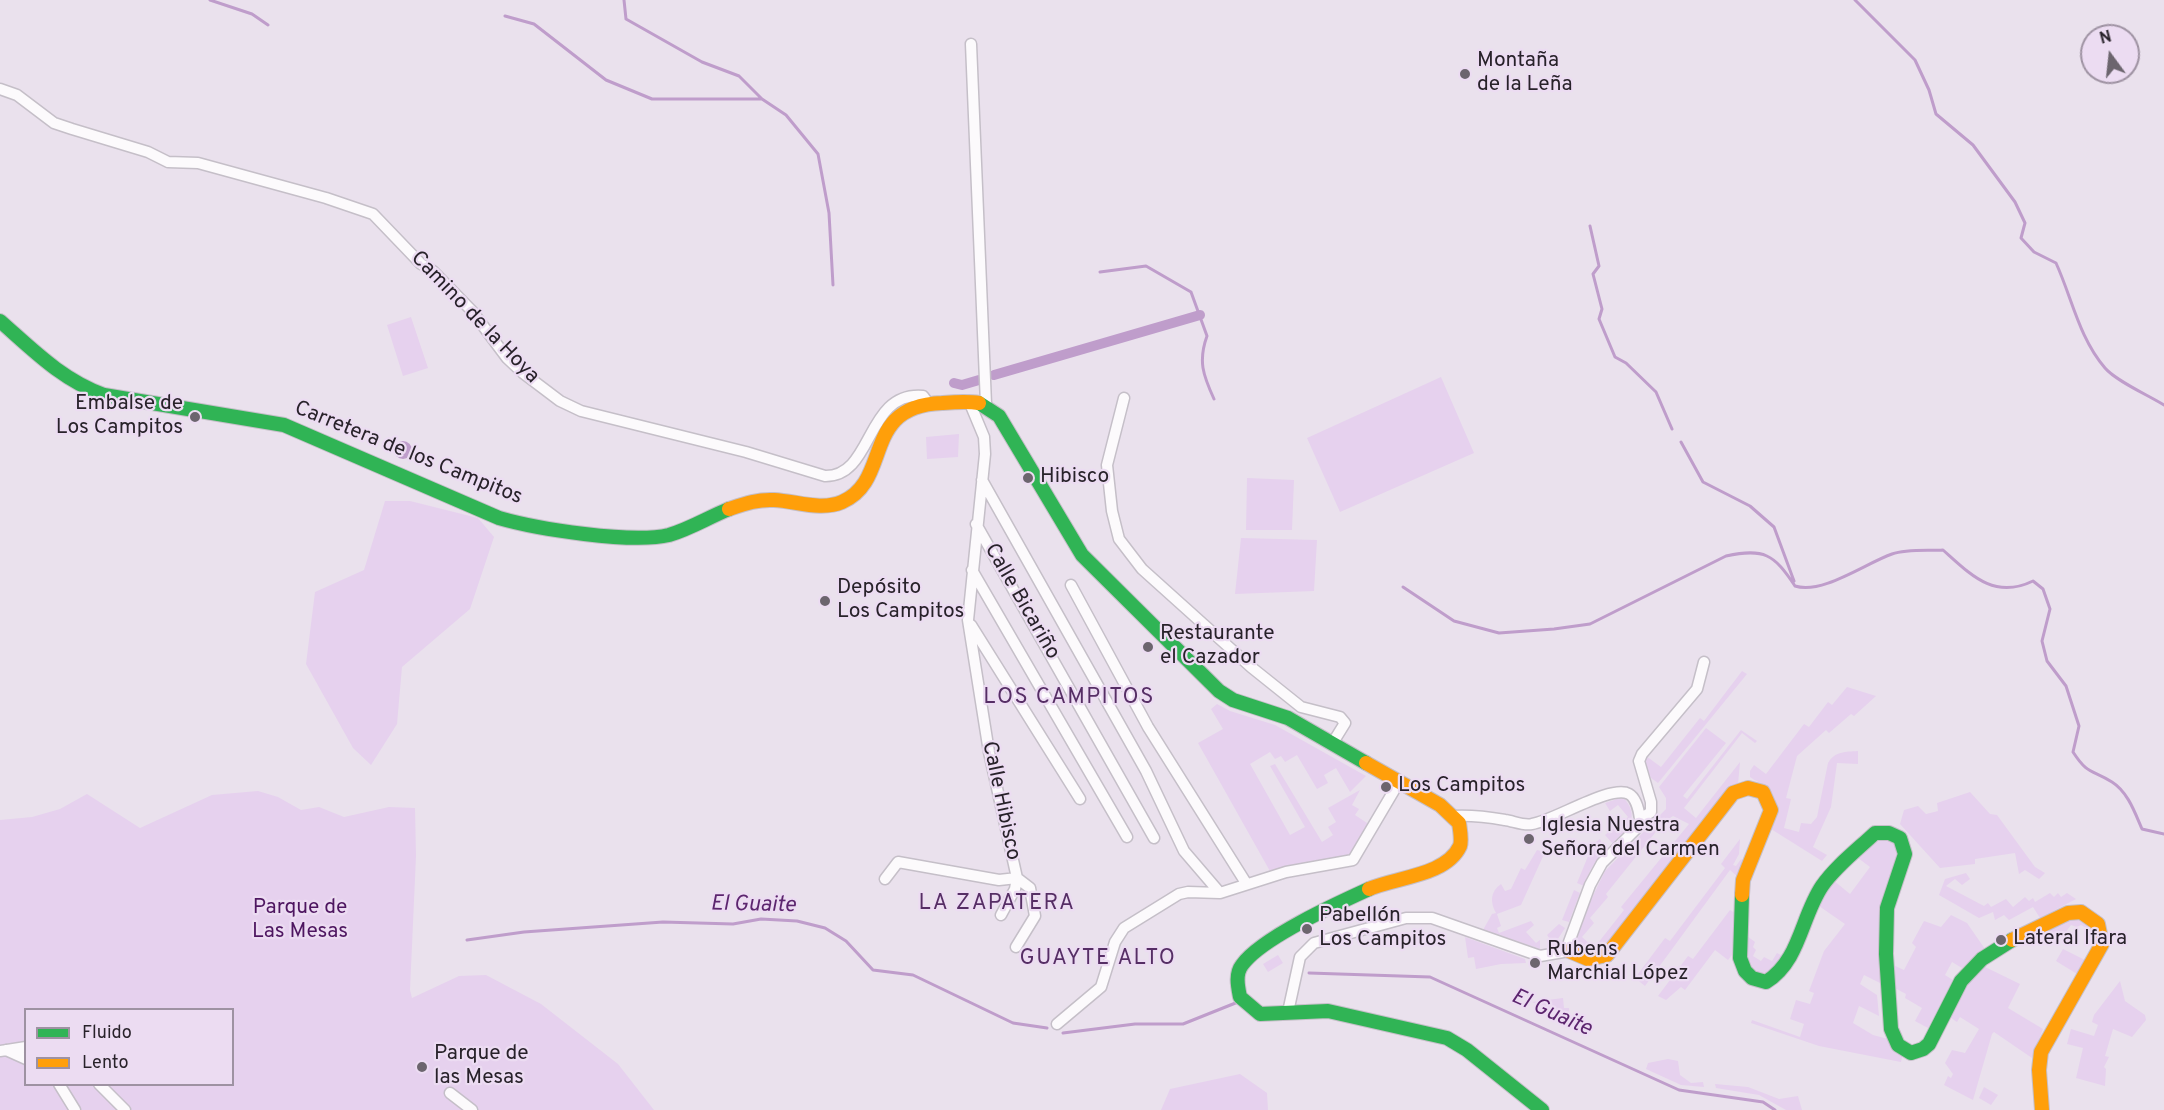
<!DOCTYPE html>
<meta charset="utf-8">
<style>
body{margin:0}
#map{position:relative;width:2164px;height:1110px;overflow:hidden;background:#eae1ed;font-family:Overpass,sans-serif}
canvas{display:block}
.legend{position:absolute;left:24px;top:1008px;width:210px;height:78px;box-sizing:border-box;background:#ecdcf2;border:2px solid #9e92a2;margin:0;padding:8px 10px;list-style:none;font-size:18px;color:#28222a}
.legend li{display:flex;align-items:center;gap:12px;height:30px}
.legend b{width:30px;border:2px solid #9e92a2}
.north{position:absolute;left:2080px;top:24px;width:60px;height:60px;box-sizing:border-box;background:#ecdcf2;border:2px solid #9e92a2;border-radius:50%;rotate:345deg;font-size:16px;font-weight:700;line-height:24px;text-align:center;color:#28222a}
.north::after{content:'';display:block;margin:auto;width:21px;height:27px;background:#6c656e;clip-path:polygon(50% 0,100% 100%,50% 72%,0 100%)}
</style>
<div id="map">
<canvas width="2164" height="1110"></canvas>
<ul class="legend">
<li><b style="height:8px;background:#30b455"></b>Fluido</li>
<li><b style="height:8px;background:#ff9f0a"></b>Lento</li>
</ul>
<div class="north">N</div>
</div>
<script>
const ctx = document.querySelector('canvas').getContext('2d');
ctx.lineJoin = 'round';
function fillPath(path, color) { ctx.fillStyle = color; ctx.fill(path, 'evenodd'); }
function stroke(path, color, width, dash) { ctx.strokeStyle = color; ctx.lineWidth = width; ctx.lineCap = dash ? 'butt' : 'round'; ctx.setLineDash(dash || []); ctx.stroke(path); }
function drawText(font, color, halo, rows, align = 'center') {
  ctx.font = font + ' Overpass,sans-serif'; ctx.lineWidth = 4.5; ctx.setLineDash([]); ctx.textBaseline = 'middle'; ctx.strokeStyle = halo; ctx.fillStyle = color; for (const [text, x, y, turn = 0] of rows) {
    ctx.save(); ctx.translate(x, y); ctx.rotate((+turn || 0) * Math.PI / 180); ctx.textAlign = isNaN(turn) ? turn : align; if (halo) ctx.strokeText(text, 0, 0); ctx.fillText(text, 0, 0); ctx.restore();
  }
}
fillPath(new Path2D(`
 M 411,317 L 428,368 L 403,376 L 387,325 Z
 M 1441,377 L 1474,453 L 1340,512 L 1307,438 Z
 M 959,434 L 958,457 L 927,459 L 926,437 Z
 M 1247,478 L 1294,480 L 1292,530 L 1246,530 Z
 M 385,501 L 410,501 L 478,518 L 494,537 L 470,609 L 402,667 L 397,724 L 371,765 L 353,748 L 306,664 L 315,592 L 364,570 Z
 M 1241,538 L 1317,540 L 1314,591 L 1235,594 Z
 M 1742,671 L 1747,674 L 1658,783 L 1651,778 L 1644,762 L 1646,756 L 1661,767 L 1700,718 L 1704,721 Z
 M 1847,687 L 1876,696 L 1854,716 L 1851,714 L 1829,733 L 1826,730 L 1797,756 L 1786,798 L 1791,799 L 1784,828 L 1799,832 L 1801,823 L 1811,824 L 1817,817 L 1828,763 C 1835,751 1845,752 1858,751 L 1858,764 L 1837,763 L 1831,807 L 1813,847 L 1827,855 L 1822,861 L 1771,829 C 1775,815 1780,798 1767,787 C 1762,783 1755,781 1750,777 L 1750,771 L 1754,765 L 1766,774 L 1804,724 L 1809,727 L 1828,702 L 1832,705 Z
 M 1217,704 L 1230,711 L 1275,725 L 1366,776 L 1350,792 L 1336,768 L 1324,775 L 1328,783 L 1317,789 L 1297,755 L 1285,762 L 1281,756 L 1275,759 L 1270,752 L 1250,764 L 1290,835 L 1305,827 L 1270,766 L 1275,764 L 1322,842 L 1333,835 L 1328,827 L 1336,822 L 1328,808 L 1360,790 L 1352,805 L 1359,809 L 1355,815 L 1370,825 L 1351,857 L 1271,873 L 1198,743 L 1223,729 L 1211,709 Z
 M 1706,728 L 1726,743 L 1683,796 L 1687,799 L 1741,730 L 1757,741 L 1755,743 L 1742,733 L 1684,808 L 1696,818 L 1740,762 L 1738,784 L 1727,792 L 1603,950 L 1598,954 L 1579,951 L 1574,944 L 1576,931 L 1605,871 L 1666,809 L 1666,798 L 1659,787 ZM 1673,816 L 1689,824 L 1621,907 L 1624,910 L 1594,948 L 1582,937 L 1594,923 L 1590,918 L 1608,897 L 1606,894 L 1663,823 Z
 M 258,791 L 278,797 L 301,810 L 319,807 L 344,817 L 389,807 L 415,808 L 416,856 L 410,990 L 412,998 L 459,976 L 486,975 L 541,1004 L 618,1064 L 654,1110 L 0,1110 L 0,820 L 32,817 L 60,809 L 87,794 L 140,828 L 212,795 ZM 26,1010 L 232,1010 L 232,1084 L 26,1084 Z
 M 1970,792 L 1990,814 L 1997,815 L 2035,867 L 2045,873 L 2039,879 L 2025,870 L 2019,874 L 2015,853 L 1975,859 L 1975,864 L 1940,868 L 1900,824 L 1904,810 L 1918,806 L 1926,814 L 1938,811 L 1937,803 Z
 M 1623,797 C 1641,817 1628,830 1613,844 L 1605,835 L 1628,817 L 1618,805 L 1610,811 L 1605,803 Z
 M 1882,837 L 1894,838 C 1902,858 1890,873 1884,892 C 1874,920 1881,956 1884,985 L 1864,975 L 1860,984 L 1877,995 L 1879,1016 L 1859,1006 L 1853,1023 L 1873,1035 L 1888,1039 L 1903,1053 L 1901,1062 L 1819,1046 L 1751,1023 L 1752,1020 L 1800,1037 L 1804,1024 L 1790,1019 L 1796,1000 L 1810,1004 L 1814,993 L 1809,991 L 1824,951 L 1845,924 L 1819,906 L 1833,880 L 1850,894 L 1870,867 L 1858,858 L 1875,840 Z
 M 1600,839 L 1605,849 L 1591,869 L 1584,886 L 1577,883 L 1593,844 Z
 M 1740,839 L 1739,854 L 1733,865 L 1736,866 L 1741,859 L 1745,861 L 1739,878 L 1730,870 L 1645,986 L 1635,978 L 1665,938 L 1670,941 L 1725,868 L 1721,864 Z
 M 1537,850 L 1545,852 L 1521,905 L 1497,914 L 1501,926 L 1497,928 L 1499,933 L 1531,921 L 1534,925 L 1526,932 L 1536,943 L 1540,940 L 1540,949 L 1483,930 L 1492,914 L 1496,913 C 1490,902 1490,892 1501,884 L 1505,891 L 1511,889 L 1521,868 L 1525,870 Z
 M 1966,873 L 1970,879 L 1962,885 L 1955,879 L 1946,886 L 1984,906 L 1988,903 L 1991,907 L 2006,899 L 2013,907 L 2025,897 L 2029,901 L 2033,898 L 2035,902 L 2050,893 L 2054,897 L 2058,893 L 2061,897 L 2067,893 L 2076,899 L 2040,918 L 2033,907 L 2009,920 L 2004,915 L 1995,920 L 1993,912 L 1979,918 L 1939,895 L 1945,879 Z
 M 1574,890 L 1580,893 L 1569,922 L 1562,920 Z
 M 1730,910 L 1735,913 L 1732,955 L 1728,960 L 1715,950 L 1685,990 L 1681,987 L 1666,1000 L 1658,996 L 1688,956 L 1693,959 Z
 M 1951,915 L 1967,923 L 1985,949 L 1962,968 L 1952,962 L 1945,975 L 1953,980 L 1928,1028 L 1915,1021 L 1922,1008 L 1905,998 L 1906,994 L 1893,987 L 1893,965 L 1904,970 L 1916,947 L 1912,943 L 1924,921 L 1941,927 Z
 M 2070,918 L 2079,918 L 2093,928 L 2095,942 L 2086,936 L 2088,929 L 2081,925 L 2077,927 L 2071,925 L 2062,937 L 2047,929 Z
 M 1559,924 L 1565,928 L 1554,945 L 1547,935 Z
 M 1747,936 L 1755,942 L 1753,947 L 1756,950 L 1753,956 L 1761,961 L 1764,957 L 1772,961 L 1777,953 L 1783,956 L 1780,964 L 1768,975 L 1758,976 L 1748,964 Z
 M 1465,937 L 1525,959 L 1526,963 L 1501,964 L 1476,969 L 1474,957 L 1468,958 Z
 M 2063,949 L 2085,960 L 2077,974 L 2056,961 Z
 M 1278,955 L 1283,963 L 1268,972 L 1263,964 Z
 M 1981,965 L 2020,984 L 2008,1008 L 2043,1029 L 2032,1058 L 1994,1032 L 1992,1034 L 1973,1100 L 1944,1085 L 1948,1076 L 1951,1078 L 1953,1074 L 1945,1063 L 1952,1050 L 1965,1053 L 1979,1029 L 1960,1017 L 1957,1022 L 1948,1016 L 1960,991 Z
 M 2120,981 L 2125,1001 L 2145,1015 L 2146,1020 L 2132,1037 L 2113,1029 L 2105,1056 L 2109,1057 L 2104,1067 L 2106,1069 L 2105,1086 L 2076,1078 L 2083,1048 L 2067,1044 L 2071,1029 L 2094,1036 L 2098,1025 L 2092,1022 L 2094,1015 Z
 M 1563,998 L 1564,1008 L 1569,1008 L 1570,1018 L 1532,1002 Z
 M 1668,1059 L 1678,1061 L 1680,1075 L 1691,1083 L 1703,1082 L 1704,1087 L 1681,1085 L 1646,1069 L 1648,1063 Z
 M 1240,1074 L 1267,1093 L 1268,1110 L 1161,1110 L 1170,1089 Z
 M 1715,1084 L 1748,1087 L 1779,1099 L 1798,1096 L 1802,1110 L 1786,1110 L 1759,1095 L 1716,1088 Z
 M 1984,1087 L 1998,1095 L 1991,1105 L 1979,1098 Z`), '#e6d1ee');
fillPath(new Path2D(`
 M394 450a9 9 0 1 1 18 0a9 9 0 1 1-18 0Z`), '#bf9dcb');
stroke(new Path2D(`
 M 210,0 L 252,14 L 268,25
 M 624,0 L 626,19 L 702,62 L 739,76 L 762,99
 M 1855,0 L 1915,60 L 1929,90 L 1936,114 L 1973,145 L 2015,202 L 2025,223 L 2021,238 L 2034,252 L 2056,263 C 2072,298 2079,338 2105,368 C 2116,381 2148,395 2164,405
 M 505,16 L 534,24 L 606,80 L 652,99 L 762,99 L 786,115 L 818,154 L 829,213 L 833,285
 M 1590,226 L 1599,266 L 1593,274 L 1602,309 L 1599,319 L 1615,357 L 1626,363 L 1656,392 L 1672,429
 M 1100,272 L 1146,266 L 1191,292 L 1207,336 C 1198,361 1203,375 1214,399
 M 1681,442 L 1703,482 L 1750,506 L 1774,527 L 1794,581
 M 1795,586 C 1822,595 1866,563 1892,554 C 1907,549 1927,551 1943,550 C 1971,575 1994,600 2033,581 L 2043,589 L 2050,609 L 2042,641 L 2047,661 L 2066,686 L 2079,726 L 2073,752 C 2088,775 2091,769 2112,782 C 2128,792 2135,813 2142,829 L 2164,834
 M 1403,587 L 1454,621 L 1499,633 L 1554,629 L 1590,624 L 1726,556 C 1764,548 1774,554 1795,586
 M 467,940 L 524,932 L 663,922 L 733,924 L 761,919 L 797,921 L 825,928 L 846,941 L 873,970 L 913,975 L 1013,1023 L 1047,1028
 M 1309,973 L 1430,977 L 1679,1090 L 1763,1102 L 1775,1110
 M 1063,1033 L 1135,1024 L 1183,1024 L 1238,1002`), '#bf9dcb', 3);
stroke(new Path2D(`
 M 994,375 L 1200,315
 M 954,383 L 962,385 L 979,380`), '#bf9dcb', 10);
const street = new Path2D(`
 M 971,44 L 986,404
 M 0,89 L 17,95 L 54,123 L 72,129 L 148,152 L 168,162 L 198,163 L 326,198 L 373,214 L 421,264 L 433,271 L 472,311 L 507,358 L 523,373 L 560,401 L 581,411 L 746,452 L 825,476 C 874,477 865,391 923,396 L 929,404
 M 1124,398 L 1107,465 L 1112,511 L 1119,539 L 1142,569 L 1251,667 L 1301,707 L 1340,717 L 1345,723 L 1332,744
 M 969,401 L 984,437 L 985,454 L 968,620 L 989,752 L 1017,878 L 1015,889 L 1001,915
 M 982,480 L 1146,771 L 1184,851 L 1220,893
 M 976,524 L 1154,838
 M 972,570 L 1127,837
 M 1071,585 L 1148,727 L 1246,883
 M 971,625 L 1080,799
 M 1453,816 C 1471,815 1488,817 1505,820 C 1513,821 1524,826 1532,824 C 1554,821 1611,784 1629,794 C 1636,798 1639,811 1640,819
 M 1640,819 L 1651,812 L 1651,802 L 1639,761 L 1642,754 L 1697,689 L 1704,662
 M 885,879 L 898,862 L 999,880 L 1017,878 L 1030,888 L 1035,916 L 1016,947
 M 1288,1012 L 1300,957 L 1314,943 L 1406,918 L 1432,918 L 1540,956 L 1569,951 L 1569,942 L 1590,885 L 1602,863 L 1638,827 L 1640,819
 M 1057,1024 L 1101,987 L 1115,942 L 1124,928 L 1179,894 L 1188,892 L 1220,893 L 1286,872 L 1353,860 L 1399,782
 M 6,1050 L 26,1059
 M 0,1051 L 26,1047
 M 59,1084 L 75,1110
 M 99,1084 L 125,1110
 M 450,1093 L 472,1110`);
const fast = new Path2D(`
 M 0,321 C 33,350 62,380 104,395 L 284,425 L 499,518 C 537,529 632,544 669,535 C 690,529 709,517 729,509
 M 979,403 L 999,416 L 1082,555 L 1219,691 L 1233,700 L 1288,718 L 1366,763
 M 1369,889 C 1338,903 1261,938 1242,965 C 1235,974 1238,987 1240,997 L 1260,1014 L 1328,1011 L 1447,1038 L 1467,1050 L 1542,1110
 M 1742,895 L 1740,958 L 1745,971 L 1752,978 L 1766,982 C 1800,961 1801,917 1822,886 C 1836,866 1857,850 1875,833 L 1889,833 L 1900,838 L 1905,854 L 1887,908 L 1886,954 L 1891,1029 L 1898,1045 L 1911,1053 L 1923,1049 L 1929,1044 L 1961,981 L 1982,959 L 2012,940`);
const slow = new Path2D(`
 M 729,509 C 744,504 758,499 774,500 C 796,501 821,511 842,502 C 893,480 860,406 942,403 C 955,402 967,401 979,403
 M 1366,763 L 1440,805 L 1459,823 C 1460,830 1462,840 1460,846 C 1446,876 1396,877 1369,889
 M 2012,940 L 2068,913 L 2081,912 L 2098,924 L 2102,944 L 2041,1052 L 2039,1070 L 2042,1110
 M 1569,951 L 1588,959 L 1607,955 L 1733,793 L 1748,788 L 1763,792 L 1771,810 L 1743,880 L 1742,895`);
stroke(street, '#c5bfc8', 13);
stroke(fast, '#c5bfc8', 16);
stroke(slow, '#c5bfc8', 16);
stroke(street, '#fcfafc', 10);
stroke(fast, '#30b455', 14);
stroke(slow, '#ff9f0a', 14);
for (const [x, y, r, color] of [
 [1465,74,6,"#6c656e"],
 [195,417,6,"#6c656e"],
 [1028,478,6,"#6c656e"],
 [825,601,6,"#6c656e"],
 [1148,647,6,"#6c656e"],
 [1386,787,6,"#6c656e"],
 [1529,839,6,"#6c656e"],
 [1307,929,6,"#6c656e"],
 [2001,940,6,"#6c656e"],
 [1535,963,6,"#6c656e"],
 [422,1067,6,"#6c656e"]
]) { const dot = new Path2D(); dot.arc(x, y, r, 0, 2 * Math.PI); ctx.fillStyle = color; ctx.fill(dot); stroke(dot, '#ecdcf2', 2); }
drawText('21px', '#28222a', '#ecdcf2', [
 ["Montaña",1477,62],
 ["de la Leña",1477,86],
 ["Embalse de",183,405,"right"],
 ["Los Campitos",183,429,"right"],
 ["Hibisco",1040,478],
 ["Depósito",837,589],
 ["Los Campitos",837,613],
 ["Restaurante",1160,635],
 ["el Cazador",1160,659],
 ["Los Campitos",1398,787],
 ["Iglesia Nuestra",1541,827],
 ["Señora del Carmen",1541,851],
 ["Pabellón",1319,917],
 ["Los Campitos",1319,941],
 ["Lateral Ifara",2013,940],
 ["Rubens",1547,951],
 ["Marchial López",1547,975],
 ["Parque de",434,1055],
 ["las Mesas",434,1079]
], 'left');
drawText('21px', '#28222a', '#ecdcf2', [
 ["Camino de la Hoya",474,318,46],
 ["Carretera de los Campitos",408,454,22],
 ["Calle Bicariño",1021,602,60],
 ["Calle Hibisco",1000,801,78]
]);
drawText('21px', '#4e1660', '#ecdcf2', [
 ["Parque de",300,909],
 ["Las Mesas",300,933]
]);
ctx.letterSpacing = '1.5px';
drawText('22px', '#562e65', '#ecdcf2', [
 ["LOS CAMPITOS",1069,699],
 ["LA ZAPATERA",997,905],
 ["GUAYTE ALTO",1098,960]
]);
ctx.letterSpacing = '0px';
drawText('italic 22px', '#5c256e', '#ecdcf2', [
 ["El Guaite",753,906,1],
 ["El Guaite",1551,1014,24]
]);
</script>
